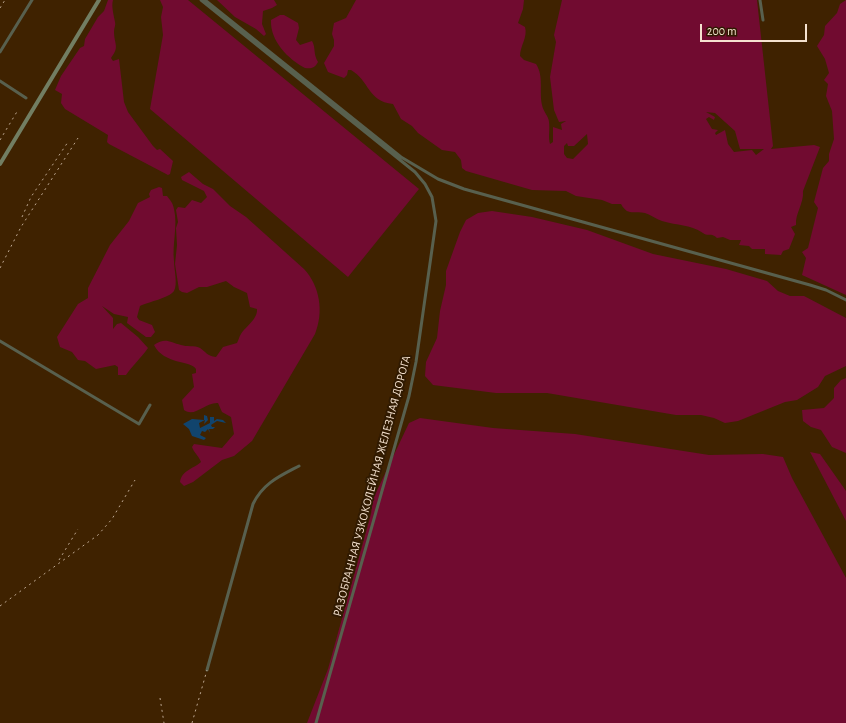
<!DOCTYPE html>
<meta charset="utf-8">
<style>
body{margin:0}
#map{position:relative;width:846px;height:723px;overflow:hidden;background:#3f2200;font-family:"Alegreya Sans",sans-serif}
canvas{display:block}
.scale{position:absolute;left:700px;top:24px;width:107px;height:18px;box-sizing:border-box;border:2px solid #f5e2cf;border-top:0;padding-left:5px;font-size:12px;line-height:14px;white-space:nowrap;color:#f5e2cf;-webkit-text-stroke:3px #301a01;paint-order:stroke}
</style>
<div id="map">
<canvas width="846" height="723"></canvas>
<div class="scale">200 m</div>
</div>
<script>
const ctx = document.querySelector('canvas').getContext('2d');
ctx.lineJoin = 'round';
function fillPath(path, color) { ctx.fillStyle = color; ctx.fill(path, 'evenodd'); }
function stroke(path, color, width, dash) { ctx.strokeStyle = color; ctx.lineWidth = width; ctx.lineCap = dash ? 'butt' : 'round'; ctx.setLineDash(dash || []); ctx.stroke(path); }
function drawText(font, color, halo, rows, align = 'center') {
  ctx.font = font + ' "Alegreya Sans",sans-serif'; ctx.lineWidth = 4; ctx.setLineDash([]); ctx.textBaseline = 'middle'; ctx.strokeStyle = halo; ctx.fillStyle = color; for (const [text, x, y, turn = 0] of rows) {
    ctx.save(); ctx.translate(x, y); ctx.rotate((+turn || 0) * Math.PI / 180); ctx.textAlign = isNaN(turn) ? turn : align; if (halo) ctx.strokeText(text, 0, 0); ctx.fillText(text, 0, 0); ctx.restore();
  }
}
fillPath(new Path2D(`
 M 108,0 L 113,0 C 111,6 114,16 115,22 C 116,25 114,28 114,31 C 114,45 120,46 111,58 L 113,61 L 119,59 L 124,102 L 128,112 L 153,146 L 157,150 L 160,149 L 173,161 L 170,174 L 168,175 L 109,144 L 107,142 L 108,135 L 65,109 L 61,103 L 62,94 L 55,90 L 61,76 L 80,48 L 84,46 L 85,39 L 98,17 L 104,11 Z
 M 160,0 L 188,0 L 419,189 L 348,277 L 150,109 L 163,35 L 161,17 L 163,7 Z
 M 217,0 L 274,0 L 277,5 L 272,8 L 263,11 L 262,24 L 266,34 L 264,36 L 256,29 L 235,17 Z
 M 356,0 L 524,0 L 523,9 L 518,23 L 525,27 C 528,37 520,46 520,56 L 524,60 L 536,64 C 544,76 539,91 542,105 C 543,111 549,117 549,122 C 550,130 548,137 550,144 L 553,142 L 553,127 L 562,130 L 561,124 L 566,121 L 559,122 L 554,110 L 550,77 L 556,42 L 554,35 L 562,0 L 757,0 L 773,146 L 771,149 L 814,145 L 820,147 L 803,191 C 804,204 795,213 796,225 L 791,227 L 795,234 L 789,249 L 783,251 L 781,255 L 765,254 L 765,249 L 752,249 L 749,246 L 739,245 L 741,240 L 730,240 L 723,237 L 717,238 C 711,232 708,237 703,233 C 689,224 678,226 662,221 C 656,219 651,215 645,213 C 635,210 628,217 621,204 L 612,204 L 602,200 L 576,196 L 566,191 L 532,190 L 466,171 L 462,168 L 461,160 L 455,152 L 442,150 L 418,133 L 412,126 L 401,119 L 393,104 C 367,101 370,81 351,70 L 348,70 L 347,75 L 344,78 L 328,72 L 324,63 L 334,46 L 334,40 L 332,34 L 334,23 L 346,18 ZM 706,112 L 715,113 L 735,131 L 740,149 L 764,149 L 756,155 L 752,150 L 734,152 L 728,144 L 725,130 L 716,135 L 715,133 L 718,130 L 712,129 L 706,119 L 709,117 L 714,120 L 715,117 ZM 587,134 L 588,144 L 573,159 L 567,158 L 564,154 L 564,146 L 567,143 L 568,146 L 574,146 Z
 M 846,0 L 846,295 L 802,275 L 806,258 L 802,252 L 808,248 L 818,208 L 814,202 L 823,168 L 829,161 L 829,154 L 834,139 L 832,111 L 826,96 L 828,84 L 824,80 L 829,73 L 825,59 L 817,46 L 824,35 L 825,26 L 837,13 L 840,4 Z
 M 280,15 L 284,15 L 298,23 L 299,28 L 296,40 L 300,45 L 312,41 C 316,48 313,54 318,62 C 315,68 311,69 305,68 C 288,59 270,41 271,20 Z
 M 189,172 L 203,184 L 213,189 L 230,206 L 246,217 L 304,269 C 320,286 324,312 315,334 L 252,441 L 234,456 L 222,460 L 193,482 L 184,486 L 180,482 C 182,470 193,469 201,462 C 199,456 194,453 192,447 L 194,444 L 222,448 L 234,434 L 231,417 L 222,412 L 218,403 C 205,402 195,418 184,410 L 182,400 L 194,387 L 192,374 L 196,373 L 196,369 C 191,360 164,365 154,345 C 165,337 170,342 181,345 C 187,347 194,345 200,348 C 206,352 207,356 216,357 L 223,347 L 237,343 C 239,339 239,337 241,334 C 246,326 258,319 257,309 L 250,307 L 247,293 L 234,287 L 226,281 L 207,287 L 199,287 L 187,293 L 182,292 L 179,290 L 175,264 L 177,245 L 176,228 L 178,222 L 176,210 L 178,207 L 185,208 L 192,200 L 201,203 L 207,197 L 204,191 L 182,180 L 181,177 Z
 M 159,187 L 162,188 L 163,196 L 167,196 C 170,200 173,203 174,209 C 178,226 172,244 174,261 C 174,269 178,284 174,291 C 169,298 148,302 140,306 L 137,317 L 139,320 L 152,325 L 155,332 L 151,337 L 146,337 L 127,323 L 128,317 L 114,314 L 102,306 L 113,318 L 113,329 L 117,324 L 121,323 L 138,337 L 148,348 C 141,358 132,366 126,375 L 118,375 L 118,367 L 115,365 L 96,369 L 85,361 L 78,360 L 72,352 L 60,347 L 57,337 L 78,304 L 88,298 L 88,288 L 110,245 L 129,221 L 138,203 L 150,197 L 149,194 L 151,190 Z
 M 492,211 L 532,217 L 587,230 L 653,254 L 726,269 L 767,281 L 778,291 L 790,296 L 804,296 L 846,318 L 846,366 L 825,376 L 818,387 L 797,400 L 785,402 L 738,421 L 725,423 L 714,418 L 701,415 L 676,415 L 547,393 L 496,393 L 433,385 L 425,376 L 426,362 L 437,338 L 440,311 L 446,285 L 446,271 L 460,232 L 466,220 L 478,213 Z
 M 846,378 L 846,453 L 832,447 L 821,430 L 811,427 L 803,421 L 802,410 L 824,408 L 834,398 L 834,388 L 841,380 Z
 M 420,418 L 493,428 L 575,434 L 709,455 L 763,454 L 783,457 L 792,478 L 846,578 L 846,723 L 307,723 L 328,669 L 371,514 L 373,499 L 409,423 Z
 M 810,452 L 820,454 L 846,491 L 846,521 Z`), '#710b30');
fillPath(new Path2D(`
 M 204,415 L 207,416 L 208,420 L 204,424 L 205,420 L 199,423 L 200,428 L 210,423 L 210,417 L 214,417 L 214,421 L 217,419 L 223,420 L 226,423 L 217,421 L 211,425 L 212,427 L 215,427 L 213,429 L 209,429 L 210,433 L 208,429 L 205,432 L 202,431 L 200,435 L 206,438 L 204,440 L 192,436 L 189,429 L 183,424 L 192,419 L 204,420 Z`), '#11446d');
stroke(new Path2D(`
 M 201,0 L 415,172 L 425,184 L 432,197 L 436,221 L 416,362 L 409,396 L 316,723
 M 205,0 L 401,157 L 438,179 L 464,189 L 810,285 L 826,290 L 846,300
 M 760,0 L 763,20
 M 0,52 L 32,0
 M 0,81 L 26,98
 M 0,341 L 139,424 L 150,405
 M 207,670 L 253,504 C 263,483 280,476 299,466`), '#58604e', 3);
stroke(new Path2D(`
 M 0,164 L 99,0`), '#727e62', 4);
stroke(new Path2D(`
 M 0,8 L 5,0
 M 0,140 L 18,110
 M 22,217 L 31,197 L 68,142
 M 0,268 L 21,227 L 78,138
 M 59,560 L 78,529
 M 0,606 L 98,535 L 112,519 L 135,480
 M 160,698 L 164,723
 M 192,723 L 207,670`), '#bda790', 1, [2, 4]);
drawText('12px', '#f5e2cf', '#301a01', [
 ["РАЗОБРАННАЯ УЗКОКОЛЕЙНАЯ ЖЕЛЕЗНАЯ ДОРОГА",372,486,-75]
]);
</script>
